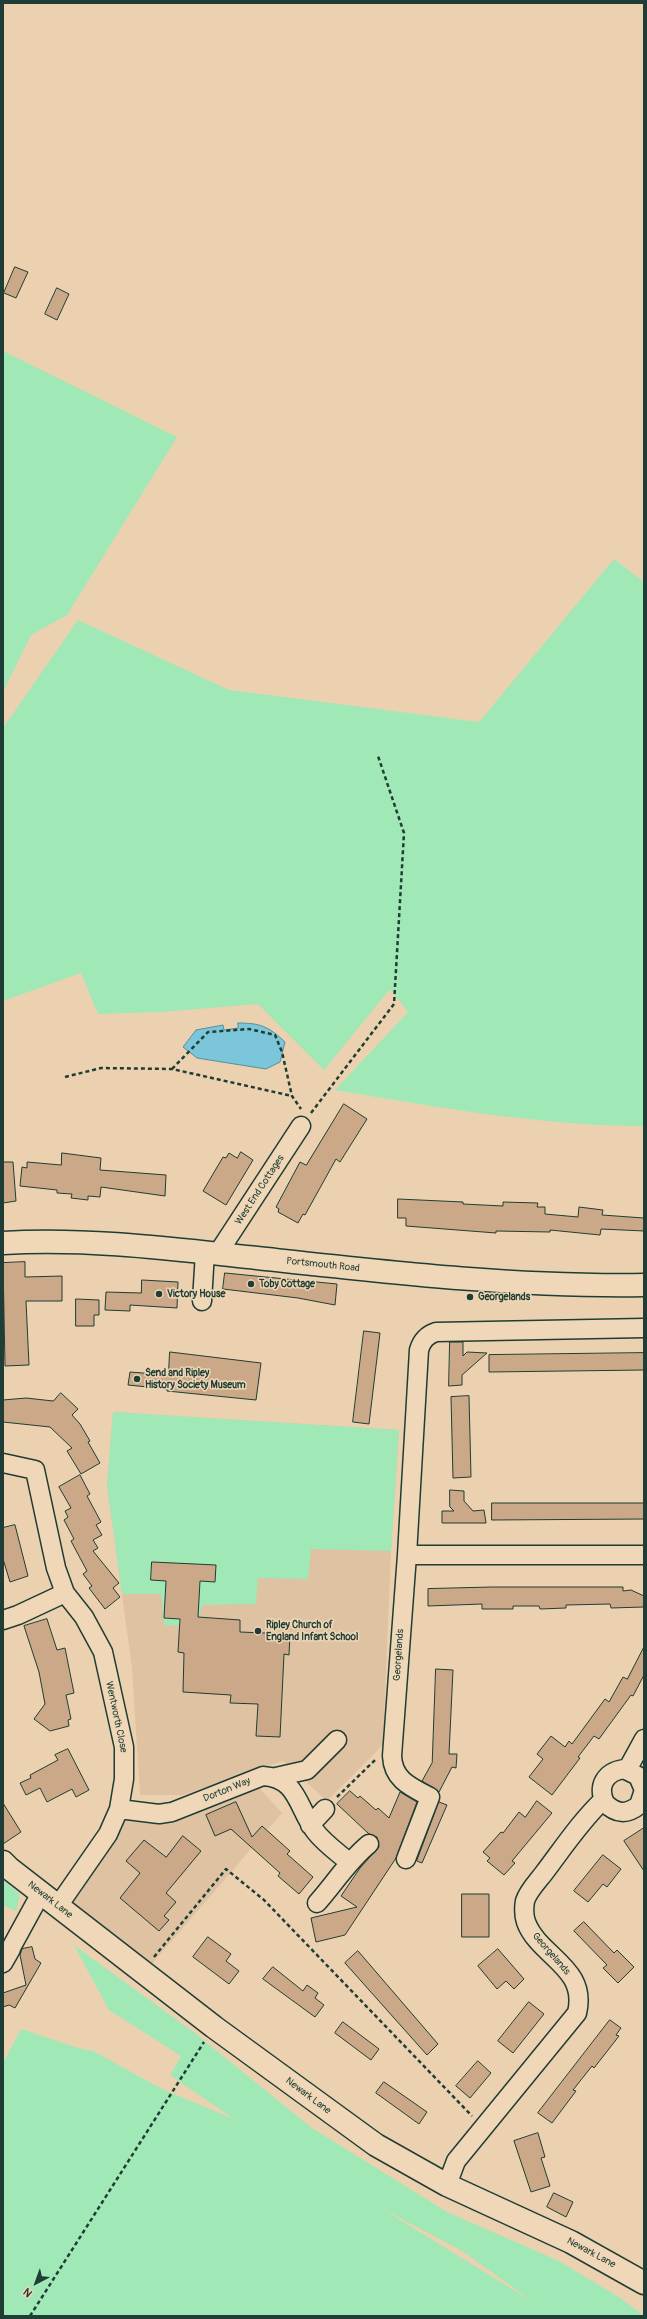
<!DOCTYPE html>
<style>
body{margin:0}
#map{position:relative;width:647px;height:2319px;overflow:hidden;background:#ecd1b0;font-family:Pangolin,sans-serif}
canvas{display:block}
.frame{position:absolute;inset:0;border:4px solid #1f3d34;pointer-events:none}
.north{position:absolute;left:16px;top:2263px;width:40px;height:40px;-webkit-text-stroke:3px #efd7b7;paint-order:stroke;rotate:221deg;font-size:11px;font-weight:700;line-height:16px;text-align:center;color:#1f3d34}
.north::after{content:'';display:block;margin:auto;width:14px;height:18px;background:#1f3d34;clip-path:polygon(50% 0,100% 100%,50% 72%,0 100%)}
</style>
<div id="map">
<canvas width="647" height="2319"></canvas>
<div class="frame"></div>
<div class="north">N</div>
</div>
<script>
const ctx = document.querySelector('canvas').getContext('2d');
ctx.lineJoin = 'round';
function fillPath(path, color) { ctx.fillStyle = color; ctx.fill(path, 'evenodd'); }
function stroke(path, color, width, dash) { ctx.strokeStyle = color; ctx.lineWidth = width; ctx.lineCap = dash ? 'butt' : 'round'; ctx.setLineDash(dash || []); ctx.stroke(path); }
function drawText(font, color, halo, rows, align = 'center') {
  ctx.font = font + ' Pangolin,sans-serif'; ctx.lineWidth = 3; ctx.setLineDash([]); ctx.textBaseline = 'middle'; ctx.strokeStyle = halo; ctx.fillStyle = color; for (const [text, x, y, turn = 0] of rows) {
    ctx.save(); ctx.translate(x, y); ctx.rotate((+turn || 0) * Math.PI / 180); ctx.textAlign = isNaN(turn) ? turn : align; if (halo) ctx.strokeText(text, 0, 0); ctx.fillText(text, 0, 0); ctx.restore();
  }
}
fillPath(new Path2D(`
 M 113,1412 L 399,1430 L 391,1551 L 383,1745 L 327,1801 L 283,1761 L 183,1795 L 140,1795 L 132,1668 L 107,1485 Z
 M 252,1780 L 282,1813 L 144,1973 L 58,1906 L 119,1809 L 145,1813 Z`), '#dec2a2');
fillPath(new Path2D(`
 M 3,351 L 177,437 L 67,615 L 31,635 L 3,692 Z
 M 614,559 L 644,582 L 644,1126 C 540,1126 437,1107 335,1090 L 408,1012 L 390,989 L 324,1070 L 258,1004 L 161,1012 L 98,1014 L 81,973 L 3,1001 L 3,728 L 78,620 L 229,690 L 479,722 Z
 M 113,1412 L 399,1430 L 391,1551 L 311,1549 L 308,1579 L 258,1578 L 256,1604 L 202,1605 L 197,1626 L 164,1625 L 161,1594 L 122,1594 L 107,1485 Z
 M 3,1880 L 20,1894 L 16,1911 L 3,1905 Z
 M 74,1945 L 196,2034 L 312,2128 L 447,2212 L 559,2261 L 622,2299 L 644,2316 L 3,2316 L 3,2063 L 21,2029 L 78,2048 L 93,2051 L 162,2089 L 234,2119 L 170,2075 L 181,2056 L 109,2010 ZM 379,2207 L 462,2251 L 535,2303 Z`), '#a0e8b6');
const water = new Path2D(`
 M 238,1023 C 260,1023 268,1026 285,1042 L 280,1062 L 266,1069 L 197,1058 L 183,1047 L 196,1030 L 223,1025 L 224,1030 L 238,1028 Z`);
fillPath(water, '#7bc6db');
stroke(water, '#568f98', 1);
const building = new Path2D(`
 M 15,267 L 28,272 L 16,298 L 4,293 Z
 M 57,288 L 69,294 L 57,320 L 45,314 Z
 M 344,1104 L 367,1119 L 340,1162 L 336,1159 L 305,1215 L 303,1214 L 298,1223 L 278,1212 L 279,1209 L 276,1207 L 300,1162 L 306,1165 Z
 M 241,1152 L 253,1160 L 226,1205 L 203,1191 L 223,1157 L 226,1158 L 229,1153 L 237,1158 Z
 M 62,1153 L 101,1158 L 100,1170 L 166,1175 L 165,1196 L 101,1187 L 100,1197 L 88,1196 L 88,1200 L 71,1198 L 72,1194 L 57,1193 L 57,1190 L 20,1186 L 22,1167 L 27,1168 L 27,1162 L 61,1165 Z
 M 3,1162 L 13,1162 L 16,1201 L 3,1203 Z
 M 398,1199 L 463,1202 L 463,1204 L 503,1206 L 503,1202 L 538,1203 L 537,1207 L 545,1207 L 545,1214 L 578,1217 L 579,1207 L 603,1210 L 602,1215 L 644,1218 L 644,1231 L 601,1229 L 600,1235 L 550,1230 L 550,1232 L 496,1231 L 496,1233 L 406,1226 L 406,1218 L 398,1218 Z
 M 25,1262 L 25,1277 L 62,1276 L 62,1301 L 26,1301 L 29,1365 L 5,1366 L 3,1263 Z
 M 225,1273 L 337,1284 L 335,1305 L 298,1298 L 223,1289 Z
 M 142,1280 L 178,1282 L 177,1308 L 130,1305 L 130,1311 L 105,1310 L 106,1292 L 141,1293 Z
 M 76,1299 L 99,1300 L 99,1315 L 94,1315 L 94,1326 L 76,1326 Z
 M 364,1331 L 380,1333 L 369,1424 L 353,1422 Z
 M 450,1342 L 463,1342 L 463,1356 L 467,1352 L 487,1353 L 462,1375 L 462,1385 L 449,1386 Z
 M 170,1352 L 261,1363 L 256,1400 L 167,1391 L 167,1389 L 128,1385 L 130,1372 L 168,1375 Z
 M 644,1353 L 644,1370 L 489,1372 L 489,1355 Z
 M 61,1393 L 78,1409 L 72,1415 L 80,1424 L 90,1441 L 88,1442 L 100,1463 L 81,1474 L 67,1451 L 72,1448 L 50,1427 L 3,1422 L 3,1400 L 26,1398 L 53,1401 Z
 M 469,1396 L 471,1477 L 453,1478 L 451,1397 Z
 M 80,1475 L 90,1494 L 87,1496 L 101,1522 L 96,1525 L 102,1535 L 93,1540 L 98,1548 L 93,1551 L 119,1583 L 113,1588 L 120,1597 L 105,1609 L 89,1588 L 92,1586 L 83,1574 L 87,1571 L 71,1541 L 74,1539 L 64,1520 L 68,1517 L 65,1511 L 71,1508 L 59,1487 Z
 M 450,1490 L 464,1491 L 464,1501 L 473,1511 L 484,1510 L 486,1523 L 442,1523 L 442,1511 L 454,1511 L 450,1507 Z
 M 492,1503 L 644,1503 L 644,1519 L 492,1520 Z
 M 15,1525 L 28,1576 L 10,1582 L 3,1559 L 3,1528 Z
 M 152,1562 L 216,1565 L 215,1582 L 200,1581 L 198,1617 L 240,1620 L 240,1632 L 290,1634 L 289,1655 L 284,1654 L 280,1737 L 256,1736 L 258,1704 L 230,1703 L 231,1695 L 183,1692 L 184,1653 L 178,1652 L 180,1619 L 164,1618 L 166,1581 L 151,1580 Z
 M 492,1587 L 623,1587 L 623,1591 L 631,1590 L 644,1596 L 644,1607 L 611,1608 L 610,1604 L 566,1605 L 566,1608 L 540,1609 L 539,1606 L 513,1606 L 513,1609 L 482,1609 L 482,1604 L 428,1606 L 428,1589 Z
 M 47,1619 L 57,1650 L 65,1648 L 74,1693 L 66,1695 L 71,1719 L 68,1720 L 69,1726 L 50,1731 L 34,1719 L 45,1704 L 39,1672 L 24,1626 Z
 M 644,1647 L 644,1675 L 633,1696 L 631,1695 L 599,1739 L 594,1736 L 578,1757 L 580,1758 L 552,1795 L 529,1777 L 543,1759 L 537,1754 L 551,1736 L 565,1747 L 569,1741 L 572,1744 L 605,1699 L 609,1702 L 623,1677 L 627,1679 Z
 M 436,1669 L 453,1670 L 449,1754 L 457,1754 L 456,1768 L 452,1767 L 439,1792 L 422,1781 L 432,1763 Z
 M 68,1749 L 89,1790 L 76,1797 L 72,1789 L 47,1802 L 40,1788 L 26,1795 L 20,1783 L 31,1778 L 30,1775 L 58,1760 L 55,1755 Z
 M 350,1791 L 358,1798 L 360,1796 L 376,1810 L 378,1808 L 389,1818 L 400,1792 L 417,1802 L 396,1858 L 345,1935 L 316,1942 L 311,1918 L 357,1907 L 341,1896 L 360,1868 L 379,1847 L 377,1837 L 369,1834 L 337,1804 Z
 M 537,1801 L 552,1813 L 512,1861 L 515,1863 L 504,1875 L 487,1861 L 490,1858 L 483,1852 L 501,1832 L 503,1833 L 519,1812 L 525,1817 Z
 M 236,1802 L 252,1837 L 262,1826 L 290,1851 L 287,1854 L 313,1877 L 299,1894 L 278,1876 L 280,1873 L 231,1829 L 215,1836 L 206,1815 Z
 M 439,1802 L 447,1805 L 422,1863 L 417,1861 Z
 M 3,1803 L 21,1832 L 3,1844 Z
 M 644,1828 L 644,1871 L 624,1841 Z
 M 183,1836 L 201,1851 L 166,1893 L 176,1902 L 164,1916 L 169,1920 L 159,1931 L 120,1898 L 140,1873 L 126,1861 L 144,1840 L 166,1857 Z
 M 603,1855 L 621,1869 L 607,1887 L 603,1884 L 588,1902 L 574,1891 Z
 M 462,1894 L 489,1894 L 489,1937 L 462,1937 Z
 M 584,1922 L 614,1953 L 617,1950 L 634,1967 L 618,1983 L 603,1968 L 607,1965 L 574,1931 Z
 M 208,1937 L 231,1954 L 226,1961 L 239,1971 L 229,1984 L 193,1957 Z
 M 32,1947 L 35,1959 L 41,1963 L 15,2008 L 9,2005 L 3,2007 L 3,1993 L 26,1985 L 20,1955 L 22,1949 Z
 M 498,1949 L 524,1979 L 514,1989 L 506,1981 L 497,1989 L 478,1966 Z
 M 358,1951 L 438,2044 L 427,2055 L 345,1963 Z
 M 273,1967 L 303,1991 L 307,1985 L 318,1993 L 315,1998 L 324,2005 L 315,2017 L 263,1979 Z
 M 529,2002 L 544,2014 L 513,2053 L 498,2041 Z
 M 610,2020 L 621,2028 L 616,2035 L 619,2036 L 594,2068 L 592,2066 L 573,2090 L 576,2091 L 552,2123 L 538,2113 Z
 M 343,2022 L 379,2049 L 371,2060 L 335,2033 Z
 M 478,2061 L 491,2073 L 470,2098 L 456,2086 Z
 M 384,2082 L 427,2112 L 419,2124 L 376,2093 Z
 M 538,2133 L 545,2157 L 541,2158 L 550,2186 L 531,2192 L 514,2141 Z
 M 554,2193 L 573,2202 L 566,2217 L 547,2207 Z`);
fillPath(building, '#cba887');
stroke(building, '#1f3d34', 1);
const minor = new Path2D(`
 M 218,1253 L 301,1126
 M 202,1301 L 205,1252
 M 3,1463 L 35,1470 L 56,1568 L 65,1593 L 84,1617 L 103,1652 L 124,1747 L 124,1779 L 119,1809 L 108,1834 L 58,1906
 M 407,1555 L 644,1555
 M 3,1620 L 18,1615 L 65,1593
 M 627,1770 L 644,1739
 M 276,1777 L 307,1770 L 337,1740
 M 644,1790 L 638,1776 L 624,1769 C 605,1772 597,1786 605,1803 C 616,1814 627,1815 639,1805 L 644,1790
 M 119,1809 L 159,1814 L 172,1812 L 263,1776 C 298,1778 297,1807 315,1831 C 324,1843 337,1852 349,1862
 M 310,1825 L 325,1809
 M 406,1859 L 430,1797 C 411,1787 393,1780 392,1756 L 407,1555 L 419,1350 C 422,1340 427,1335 436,1332 L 644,1328
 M 317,1903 C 335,1883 348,1861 369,1844
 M 12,1946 L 41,1893
 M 3,1963 L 11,1949
 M 447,2185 L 456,2161 L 577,2013 C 588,1967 539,1957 526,1922 C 524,1916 524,1907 525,1901 C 528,1891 538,1881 544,1873 C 563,1848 580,1822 603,1800`);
const major = new Path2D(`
 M 3,1243 C 88,1238 173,1249 257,1258 C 386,1272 515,1287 644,1285
 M 3,1862 L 10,1869 L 214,2027 L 376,2145 L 447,2185 L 571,2242 L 644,2283`);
stroke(minor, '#1f3d34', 21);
stroke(major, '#1f3d34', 25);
stroke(new Path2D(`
 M 172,1069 L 208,1032 L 249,1029 L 275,1035 L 282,1052 L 292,1096 L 301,1109
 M 65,1077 L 101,1068 L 172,1069 L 292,1096
 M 311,1113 L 394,1004 L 404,833 L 378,756
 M 337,1797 L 375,1760
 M 154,1957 L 226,1869 L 264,1900 L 472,2116
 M 30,2316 L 204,2042`), '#1f3d34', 2.5, [4, 3]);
stroke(minor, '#efd7b7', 18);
stroke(major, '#efd7b7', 22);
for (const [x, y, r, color] of [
 [251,1284,4,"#1f3d34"],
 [159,1294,4,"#1f3d34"],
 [470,1297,4,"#1f3d34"],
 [137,1379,4,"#1f3d34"],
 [258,1631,4,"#1f3d34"]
]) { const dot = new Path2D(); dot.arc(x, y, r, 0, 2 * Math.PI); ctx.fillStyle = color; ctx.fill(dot); stroke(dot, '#efd7b7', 1.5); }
drawText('10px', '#1f3d34', '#efd7b7', [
 ["West End Cottages",260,1190,-57],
 ["Portsmouth Road",323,1265,6],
 ["Georgelands",399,1655,-86],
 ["Wentworth Close",116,1717,78],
 ["Dorton Way",227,1790,-22],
 ["Newark Lane",50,1900,38],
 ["Georgelands",551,1954,49],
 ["Newark Lane",308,2096,37],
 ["Newark Lane",591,2253,28]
]);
drawText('bold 10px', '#1f3d34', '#efd7b7', [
 ["Toby Cottage",259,1284],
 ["Victory House",167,1294],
 ["Georgelands",478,1297],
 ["Send and Ripley",145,1373],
 ["History Society Museum",145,1385],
 ["Ripley Church of",266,1625],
 ["England Infant School",266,1637]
], 'left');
</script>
